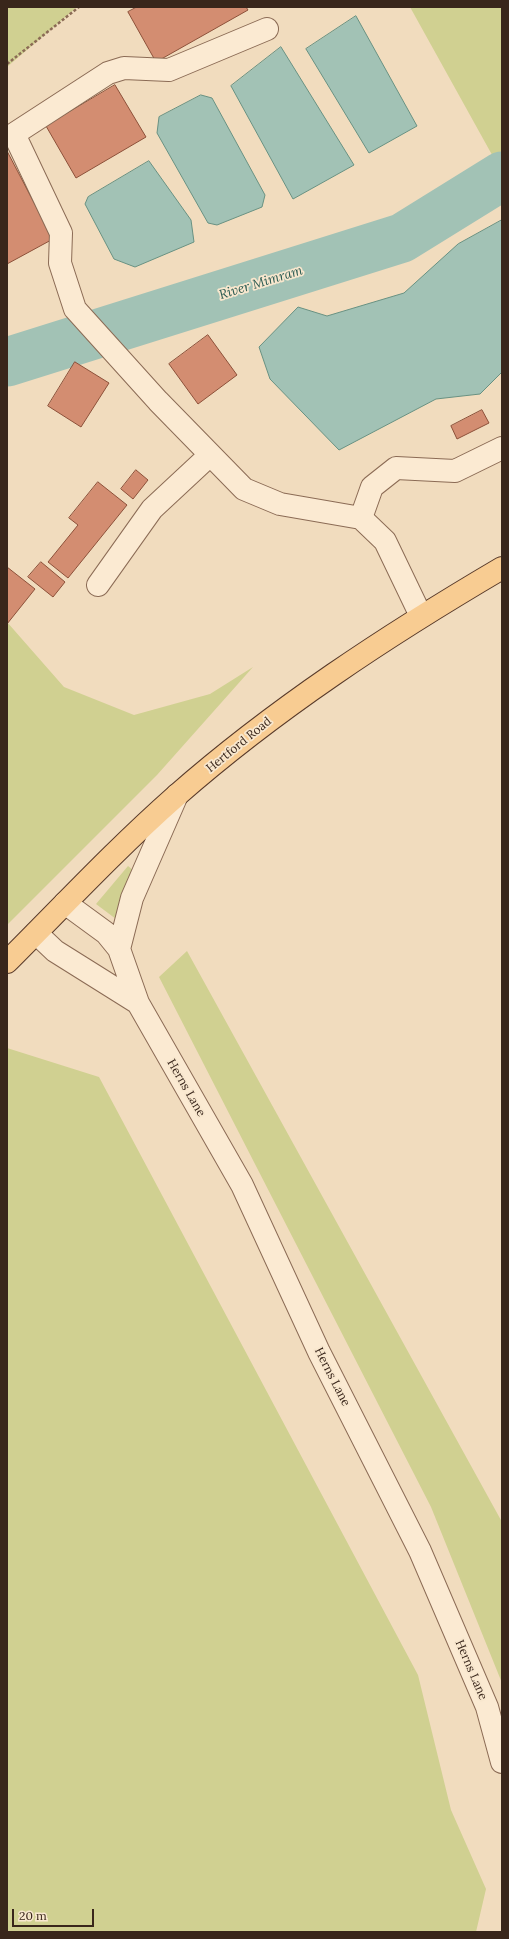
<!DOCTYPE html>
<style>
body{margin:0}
#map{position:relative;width:509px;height:1939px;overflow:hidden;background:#f1dcbe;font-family:Lora,serif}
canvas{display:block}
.frame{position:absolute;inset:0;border:8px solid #39261b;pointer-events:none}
.scale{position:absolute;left:12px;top:1909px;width:82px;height:18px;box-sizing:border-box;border:2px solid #39261b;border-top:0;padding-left:5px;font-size:12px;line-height:14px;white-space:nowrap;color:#39261b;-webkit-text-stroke:3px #f8e7ce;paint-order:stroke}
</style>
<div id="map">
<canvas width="509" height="1939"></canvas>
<div class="frame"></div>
<div class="scale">20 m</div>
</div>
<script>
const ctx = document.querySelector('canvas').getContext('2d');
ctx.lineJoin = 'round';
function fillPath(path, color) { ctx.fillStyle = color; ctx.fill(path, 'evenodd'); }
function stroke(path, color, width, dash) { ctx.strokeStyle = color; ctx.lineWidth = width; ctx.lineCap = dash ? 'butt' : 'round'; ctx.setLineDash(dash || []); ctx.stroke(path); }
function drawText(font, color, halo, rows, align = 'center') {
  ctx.font = font + ' Lora,serif'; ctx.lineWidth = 3.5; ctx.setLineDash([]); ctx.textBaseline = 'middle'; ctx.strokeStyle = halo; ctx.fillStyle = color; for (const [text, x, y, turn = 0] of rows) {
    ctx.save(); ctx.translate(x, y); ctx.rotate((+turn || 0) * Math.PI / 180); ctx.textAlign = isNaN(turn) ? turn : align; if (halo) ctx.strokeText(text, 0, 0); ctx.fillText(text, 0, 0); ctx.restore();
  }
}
fillPath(new Path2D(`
 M 7,7 L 77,7 L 7,67 Z
 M 410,7 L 502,7 L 502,159 L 496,162 Z
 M 7,622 L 64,687 L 134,715 L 210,694 L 253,667 L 157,775 L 7,925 Z
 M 128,866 L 133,870 L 116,919 L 96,904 Z
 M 187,951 L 502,1522 L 502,1683 L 431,1507 L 159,977 Z
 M 7,1048 L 99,1077 L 418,1675 L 451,1810 L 486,1889 L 476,1932 L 7,1932 Z`), '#d0d091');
const water = new Path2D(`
 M 356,16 L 417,126 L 369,153 L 306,49 Z
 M 281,47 L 354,165 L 293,199 L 231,86 Z
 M 201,95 L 212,98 L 265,195 L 262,207 L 217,225 L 208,223 L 157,133 L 159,117 Z
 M 149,161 L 191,220 L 194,242 L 135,267 L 114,259 L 85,204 L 88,197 Z
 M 502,220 L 502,372 L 480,394 L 436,399 L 339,450 L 270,379 L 259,347 L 298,307 L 327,316 L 404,293 L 458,244 Z`);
fillPath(water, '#a2c2b5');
stroke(water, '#689182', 1);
stroke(new Path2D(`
 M 7,362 L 402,238 L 502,176`), '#a2c2b5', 49);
const building = new Path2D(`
 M 137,7 L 246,7 L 248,10 L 156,62 L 128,12 Z
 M 115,85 L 146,137 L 76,178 L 46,126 Z
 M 7,151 L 53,239 L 7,264 Z
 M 208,335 L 237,375 L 198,404 L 169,364 Z
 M 75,362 L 109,383 L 81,427 L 48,406 Z
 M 482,410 L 489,423 L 457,439 L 451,426 Z
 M 136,470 L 148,480 L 133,499 L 121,489 Z
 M 98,482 L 127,505 L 68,578 L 48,562 L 78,525 L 69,518 Z
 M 41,562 L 65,582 L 53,597 L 28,577 Z
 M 7,567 L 35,589 L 7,624 Z`);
fillPath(building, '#d38d71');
stroke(building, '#8c5039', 1);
const minor = new Path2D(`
 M 267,29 L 169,70 L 124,68 L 108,73 L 14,134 L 61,233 L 60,263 L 75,309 L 158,401 L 244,489 L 280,504 L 361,518 L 385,541 L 421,616
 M 361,518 L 372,487 L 396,468 L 455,471 L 502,448
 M 98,585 L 152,509 L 210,455
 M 65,903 L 106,933 L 119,949 L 138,1003 L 242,1185 L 319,1352 L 420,1551 L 487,1707 L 502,1762
 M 36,933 L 55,951 L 138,1003
 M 119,949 L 132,898 L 177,795`);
const major = new Path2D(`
 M 7,962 C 63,906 116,849 176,796 C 275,709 388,635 502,568`);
stroke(minor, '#8b6b55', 24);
stroke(major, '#583a2a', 24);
stroke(new Path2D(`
 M 7,64 L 79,7`), '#8b6b55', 2.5, [3, 2]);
stroke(minor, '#fbead2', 22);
stroke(major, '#f8cc92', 22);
drawText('12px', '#39261b', '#f8e7ce', [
 ["Hertford Road",239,745,-39],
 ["Herns Lane",186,1088,60],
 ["Herns Lane",332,1377,63],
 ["Herns Lane",471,1670,67]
]);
drawText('italic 13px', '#295a51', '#f8e7ce', [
 ["River Mimram",261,283,-17]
]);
</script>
